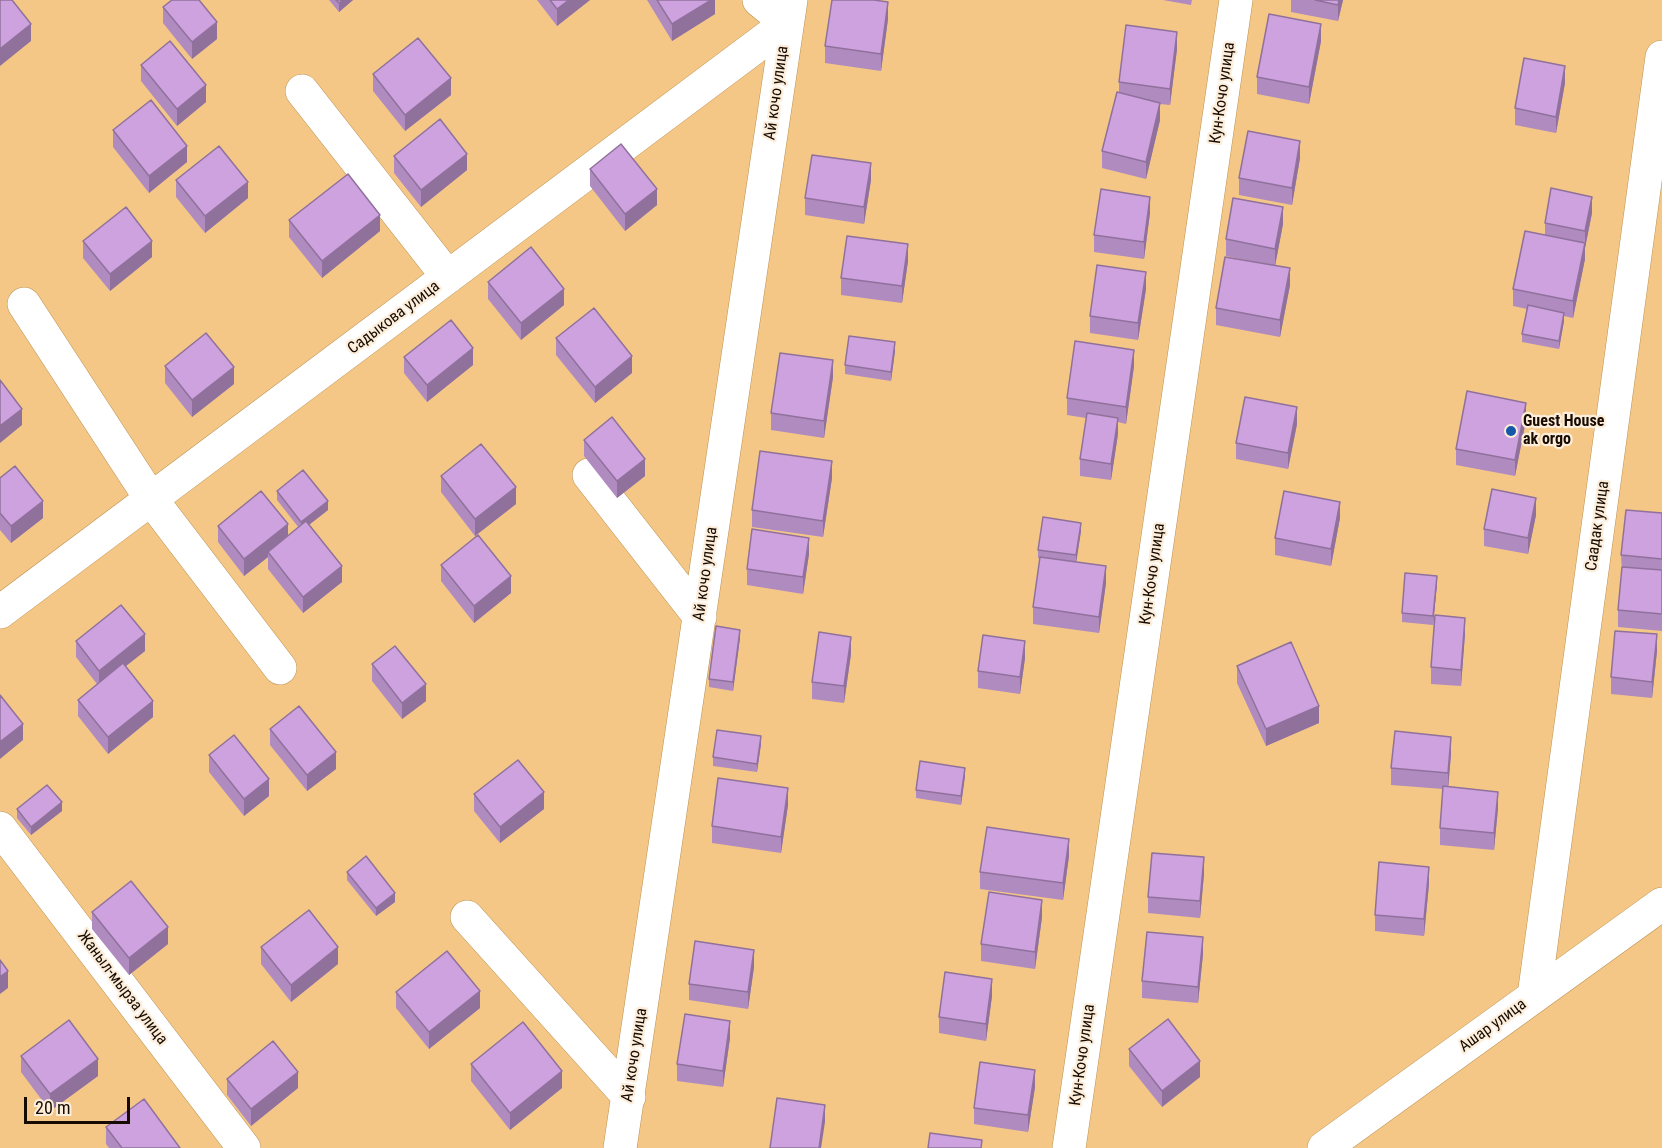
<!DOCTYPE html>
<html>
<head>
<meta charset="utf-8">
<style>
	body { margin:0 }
	#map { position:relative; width:1662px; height:1148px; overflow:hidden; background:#f4c786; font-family:"Roboto Condensed",sans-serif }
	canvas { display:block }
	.scale { position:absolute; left:24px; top:1097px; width:106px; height:27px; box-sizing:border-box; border:3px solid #170b00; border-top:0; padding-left:8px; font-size:18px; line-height:21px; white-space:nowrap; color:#170b00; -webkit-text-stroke:4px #fceedb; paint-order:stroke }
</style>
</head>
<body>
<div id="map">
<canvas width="1662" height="1148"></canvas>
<div class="scale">20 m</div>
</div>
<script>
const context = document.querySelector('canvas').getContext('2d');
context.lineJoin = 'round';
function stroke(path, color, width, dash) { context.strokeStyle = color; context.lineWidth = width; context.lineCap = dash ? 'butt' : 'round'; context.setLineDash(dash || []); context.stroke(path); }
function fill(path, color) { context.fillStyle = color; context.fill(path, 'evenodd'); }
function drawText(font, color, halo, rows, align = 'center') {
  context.font = font + ' "Roboto Condensed",sans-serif'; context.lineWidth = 4.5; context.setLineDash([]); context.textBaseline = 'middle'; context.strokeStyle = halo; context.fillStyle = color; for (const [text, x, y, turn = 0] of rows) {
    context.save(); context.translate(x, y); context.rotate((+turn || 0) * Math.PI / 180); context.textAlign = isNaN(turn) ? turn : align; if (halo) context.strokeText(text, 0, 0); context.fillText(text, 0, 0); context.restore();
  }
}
const minor = new Path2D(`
	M302,91L448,277
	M24,304L151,499L280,668
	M589,475L700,617
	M0,612L787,23L759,0
	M0,828L244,1148
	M467,917L629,1097
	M1534,996L1662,57
	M620,1148L791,0
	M1069,1148L1236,0
	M1324,1148L1662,904`);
stroke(minor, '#bb9050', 34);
stroke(minor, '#fff', 33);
fill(new Path2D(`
	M329,0H353L339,12Z
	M537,0H590L557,26Z
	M647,0H715V14L672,41Z
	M1163,0H1192L1191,5Z
	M1291,0H1343L1338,21L1291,12Z
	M163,7L217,39L192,59L163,23Z
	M888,19L881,71L825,63V46Z
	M1321,41L1309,104L1257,94V77Z
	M1177,49L1170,105L1160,104V120L1146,179L1102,168V151L1119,93V82Z
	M141,65L206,102L177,126L141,81Z
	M373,74L451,95L405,131L373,91Z
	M1565,83L1556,133L1515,125V108Z
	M113,130L187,162L149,193L113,147Z
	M394,156L467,170L421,207L394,173Z
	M1300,158L1292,205L1239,195V178Z
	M590,169L657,205L625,231L590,186Z
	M176,180L248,198L205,233L176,197Z
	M871,180L864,224L805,215V198Z
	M1150,213L1144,259L1094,252V235Z
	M1592,213L1585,248V259L1573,318L1564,316V321L1559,349L1522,342V334L1527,309L1513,306V289L1545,235V223Z
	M289,220L380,231L322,278L289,237Z
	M1283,224L1275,266L1290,285L1280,337L1216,325V308L1255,262L1226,256V239Z
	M83,241L152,257L110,291L83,258Z
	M908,261L902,303L841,295V278Z
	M488,282L564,305L521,340L488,299Z
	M1146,289L1138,340L1090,333V316Z
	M556,338L632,373L595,403L556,355Z
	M895,351L891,381L845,374V365Z
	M404,357L473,365L427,402L404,373Z
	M165,366L234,384L192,417L165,383Z
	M1134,366L1126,424L1118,422V434L1111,480L1080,476V459L1086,418L1067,415V398Z
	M833,377L824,438L771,430V413Z
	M1526,420L1515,476L1456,465V449Z
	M1297,424L1288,469L1236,459V443Z
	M584,440L645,476L617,498L584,456Z
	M441,476L516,504L475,536L441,492Z
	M0,478L43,518L11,543L0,530Z
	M832,478L823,537L752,527V510Z
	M277,491L328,510L309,525L342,582L303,613L268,569V557L244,576L218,542V526L288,536L299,528L277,500Z
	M1662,513V631L1618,627V610L1622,572L1621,555Z
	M1536,515L1528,554L1484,546V529Z
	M1340,518L1331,566L1275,555V538Z
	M1081,531L1076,562L1106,583L1099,633L1033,624V607L1040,559L1038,558V550Z
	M809,554L803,594L747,585V569Z
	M441,565L511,593L474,623L441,581Z
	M1437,584L1433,625L1402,622V613Z
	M1465,634L1461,686L1431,684V667Z
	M740,638L733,691L709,687V679Z
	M76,641L145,651L126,666L153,717L108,754L78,716V700L97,684L76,657Z
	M1657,651L1652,698L1611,694V677Z
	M851,654L844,703L812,699V682Z
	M1025,658L1020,694L978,688V671Z
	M372,664L426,701L402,719L372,681Z
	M1237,666L1319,723L1266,746L1237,683Z
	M270,729L336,769L307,791L270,745Z
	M761,744L757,772L713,766V757Z
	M1451,754L1448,787L1498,808L1494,850L1440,845V828L1443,789L1391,785V768Z
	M209,755L269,796L244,816L209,772Z
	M965,776L961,805L916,798V790Z
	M474,794L544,809L500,843L474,811Z
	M788,805L781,853L712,843V826Z
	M17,809L62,811L31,835L17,818Z
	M1069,856L1063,900L980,889V872Z
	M347,872L395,902L376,916L347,880Z
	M1204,874L1200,918L1148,913V897Z
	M1429,884L1424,936L1375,931V915Z
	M92,912L168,944L129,975L92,929Z
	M1042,917L1035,969L981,961V944Z
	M261,947L338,964L291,1002L261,964Z
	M1203,954L1198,1003L1142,998V981Z
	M754,967L748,1009L689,1000V984Z
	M396,992L480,1008L429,1049L396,1008Z
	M992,996L986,1041L939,1033V1017Z
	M730,1038L723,1087L677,1081V1064Z
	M1129,1049L1200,1077L1162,1107L1129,1066Z
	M21,1056L98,1076L50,1111L21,1072Z
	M471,1064L562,1088L510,1130L471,1081Z
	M227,1079L298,1088L251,1126L227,1095Z
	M1035,1087L1028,1132L974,1124V1108Z
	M106,1127L180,1148H109L106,1144Z`), '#b08bc0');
fill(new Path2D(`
	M343,0H353L339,12V3Z
	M569,0H590L557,26V9Z
	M711,0H715V14L672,41V24Z
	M1339,0H1343L1338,21V5Z
	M888,2V19L881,71V54Z
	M217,22V39L192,59V42Z
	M31,24V41L0,66V49Z
	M1321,24V41L1309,104V87Z
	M1177,32V49L1170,105V89Z
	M1565,66V83L1556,133V117Z
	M451,78V95L405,131V115Z
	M206,85V102L177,126V109Z
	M1160,103V120L1146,179V162Z
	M1300,141V158L1292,205V188Z
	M187,146V162L149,193V176Z
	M467,154V170L421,207V190Z
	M871,163V180L864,224V207Z
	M248,182V198L205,233V216Z
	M657,189V205L625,231V214Z
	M1150,197V213L1144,259V242Z
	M1592,197V213L1585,248V231Z
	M1283,207V224L1275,266V249Z
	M380,215V231L322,278V261Z
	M152,241V257L110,291V274Z
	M1585,243V259L1573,318V301Z
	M908,244V261L902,303V286Z
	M1290,268V285L1280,337V320Z
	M1146,272V289L1138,340V323Z
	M564,289V305L521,340V323Z
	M1564,313V321L1559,349V341Z
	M895,342V351L891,381V372Z
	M473,348V365L427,402V385Z
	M1134,350V366L1126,424V407Z
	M632,356V373L595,403V387Z
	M833,360V377L824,438V421Z
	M234,367V384L192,417V400Z
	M1526,403V420L1515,476V460Z
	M1297,407V424L1288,469V453Z
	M22,409V425L0,443V426Z
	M1118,418V434L1111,480V464Z
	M645,459V476L617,498V481Z
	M832,461V478L823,537V521Z
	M516,487V504L475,536V519Z
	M1536,498V515L1528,554V538Z
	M43,501V518L11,543V526Z
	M328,501V510L301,531V522Z
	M1340,502V518L1331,566V549Z
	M1081,523V531L1076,564V555Z
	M288,524V541L268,552V557L244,576V559Z
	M809,538V554L803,594V577Z
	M342,566V582L303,613V597Z
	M1106,566V583L1099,633V617Z
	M511,576V593L474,623V606Z
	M1437,576V584L1433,625V616Z
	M1465,618V634L1461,686V670Z
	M740,630V638L733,691V682Z
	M145,634V651L99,687V671Z
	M1657,634V651L1652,698V682Z
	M851,637V654L844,703V686Z
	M1025,641V658L1020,694V677Z
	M426,684V701L402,719V703Z
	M153,701V717L108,754V737Z
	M1319,706V723L1266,746V729Z
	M23,724V740L0,759V742Z
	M761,736V744L757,772V764Z
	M1451,737V754L1448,790V773Z
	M336,752V769L307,791V775Z
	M965,768V776L961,805V796Z
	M269,779V796L244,816V799Z
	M788,788V805L781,853V837Z
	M544,792V809L500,843V827Z
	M1498,792V808L1494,850V833Z
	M62,802V811L31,835V827Z
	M1069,839V856L1063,900V883Z
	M1204,857V874L1200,918V901Z
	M1429,867V884L1424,936V919Z
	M395,893V902L376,916V908Z
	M1042,900V917L1035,969V952Z
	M168,927V944L129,975V958Z
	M1203,937V954L1198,1003V987Z
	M338,947V964L291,1002V985Z
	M754,950V967L748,1009V992Z
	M8,971V988L0,994V977Z
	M992,979V996L986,1041V1024Z
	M480,991V1008L429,1049V1032Z
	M730,1021V1038L723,1087V1071Z
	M98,1059V1076L50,1111V1094Z
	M1200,1061V1077L1162,1107V1091Z
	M1035,1070V1087L1028,1132V1115Z
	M562,1071V1088L510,1130V1113Z
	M298,1072V1088L251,1126V1109Z
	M825,1105V1122L821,1148H819Z`), '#90719c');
const building = new Path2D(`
	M0,0H12L31,24L0,49Z
	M172,0H199L217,22L192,42L163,7Z
	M336,0H343L339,3Z
	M550,0H569L557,9Z
	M657,0H711L672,24Z
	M832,0H874L888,2L881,54L825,46Z
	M1315,0H1339L1338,5Z
	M1269,14L1321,24L1309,87L1257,77Z
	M1126,25L1177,32L1170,89L1119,82Z
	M418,38L451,78L405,115L373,74Z
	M170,41L206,85L177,109L141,65Z
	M1524,58L1565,66L1556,117L1515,108Z
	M1117,92L1160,103L1146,162L1102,151Z
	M151,100L187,146L149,176L113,130Z
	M440,119L467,154L421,190L394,156Z
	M1248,131L1300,141L1292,188L1239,178Z
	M621,144L657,189L625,214L590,169Z
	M219,146L248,182L205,216L176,180Z
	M812,155L871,163L864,207L805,198Z
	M348,174L380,215L322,261L289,220Z
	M1551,188L1592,197L1585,231L1545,223Z
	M1101,189L1150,197L1144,242L1094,235Z
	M1233,198L1283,207L1275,249L1226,239Z
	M126,207L152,241L110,274L83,241Z
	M1525,231L1585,243L1573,301L1513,289Z
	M847,236L908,244L902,286L841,278Z
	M531,247L564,289L521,323L488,282Z
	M1225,257L1290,268L1280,320L1216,308Z
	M1097,265L1146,272L1138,323L1090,316Z
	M1528,305L1564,313L1559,341L1522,334Z
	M594,308L632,356L595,387L556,338Z
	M451,320L473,348L427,385L404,357Z
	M206,333L234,367L192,400L165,366Z
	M849,336L895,342L891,372L845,365Z
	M1075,341L1134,350L1126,407L1067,398Z
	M780,353L833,360L824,421L771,413Z
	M0,380L22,409L0,426Z
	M1467,391L1526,403L1515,460L1456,449Z
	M1245,397L1297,407L1288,453L1236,443Z
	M1087,413L1118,418L1111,464L1080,459Z
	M612,417L645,459L617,481L584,440Z
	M481,444L516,487L475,519L441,476Z
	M760,451L832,461L823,521L752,510Z
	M15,466L43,501L11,526L0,513V478Z
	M303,470L328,501L301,522L277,491Z
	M1492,489L1536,498L1528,538L1484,529Z
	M261,491L288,524L244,559L218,526Z
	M1284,491L1340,502L1331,549L1275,538Z
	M1626,510L1662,513V559L1621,555Z
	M1043,517L1081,523L1076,555L1038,550Z
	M306,521L342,566L303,597L268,552Z
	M752,529L809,538L803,577L747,569Z
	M478,535L511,576L474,606L441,565Z
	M1040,557L1106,566L1099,617L1033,607Z
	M1622,567L1662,570V614L1618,610Z
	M1405,573L1437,576L1433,616L1402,613Z
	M121,605L145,634L99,671L76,641Z
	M1435,615L1465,618L1461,670L1431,667Z
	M716,626L740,630L733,682L709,679Z
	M1615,631L1657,634L1652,682L1611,677Z
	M819,632L851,637L844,686L812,682Z
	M983,635L1025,641L1020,677L978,671Z
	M1291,642L1319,706L1266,729L1237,666Z
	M395,646L426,684L402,703L372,664Z
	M123,663L153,701L108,737L78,700Z
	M0,695L23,724L0,742Z
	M299,706L336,752L307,775L270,729Z
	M717,730L761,736L757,764L713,757Z
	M1395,731L1451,737L1448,773L1391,768Z
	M234,735L269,779L244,799L209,755Z
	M518,760L544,792L500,827L474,794Z
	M920,761L965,768L961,796L916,790Z
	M718,778L788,788L781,837L712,826Z
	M47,785L62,802L31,827L17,809Z
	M1443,786L1498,792L1494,833L1440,828Z
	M987,827L1069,839L1063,883L980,872Z
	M1152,853L1204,857L1200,901L1148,897Z
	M366,856L395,893L376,908L347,872Z
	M1379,862L1429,867L1424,919L1375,915Z
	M131,881L168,927L129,958L92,912Z
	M989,892L1042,900L1035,952L981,944Z
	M309,910L338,947L291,985L261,947Z
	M1147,932L1203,937L1198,987L1142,981Z
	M695,941L754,950L748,992L689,984Z
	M447,951L480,991L429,1032L396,992Z
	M0,960L8,971L0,977Z
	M945,972L992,979L986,1024L939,1017Z
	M685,1014L730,1021L723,1071L677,1064Z
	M1168,1019L1200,1061L1162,1091L1129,1049Z
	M69,1020L98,1059L50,1094L21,1056Z
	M523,1022L562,1071L510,1113L471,1064Z
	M273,1041L298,1072L251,1109L227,1079Z
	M980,1062L1035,1070L1028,1115L974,1108Z
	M777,1098L825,1105L819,1148H770Z
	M144,1099L180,1148H122L106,1127Z
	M930,1133L982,1140L981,1148H928Z`);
fill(building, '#cda2df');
stroke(building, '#90719c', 1.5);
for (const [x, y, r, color] of [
	[1511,431,6,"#1458a8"]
]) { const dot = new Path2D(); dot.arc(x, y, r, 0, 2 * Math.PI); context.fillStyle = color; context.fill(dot); stroke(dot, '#fceedb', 2); }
drawText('16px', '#170b00', '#fceedb', [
	["Ай кочо улица",777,93,-82],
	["Кун-Кочо улица",1223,93,-82],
	["Садыкова улица",394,318,-37],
	["Саадак улица",1598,526,-82],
	["Ай кочо улица",706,574,-82],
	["Кун-Кочо улица",1153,574,-82],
	["Жаныл-мырза улица",122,988,53],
	["Ашар улица",1493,1026,-36],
	["Ай кочо улица",635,1055,-81],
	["Кун-Кочо улица",1083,1055,-82]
]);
drawText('bold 16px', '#170b00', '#fceedb', [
	["Guest House",1523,422],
	["ak orgo",1523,440]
], 'left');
</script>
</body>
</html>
